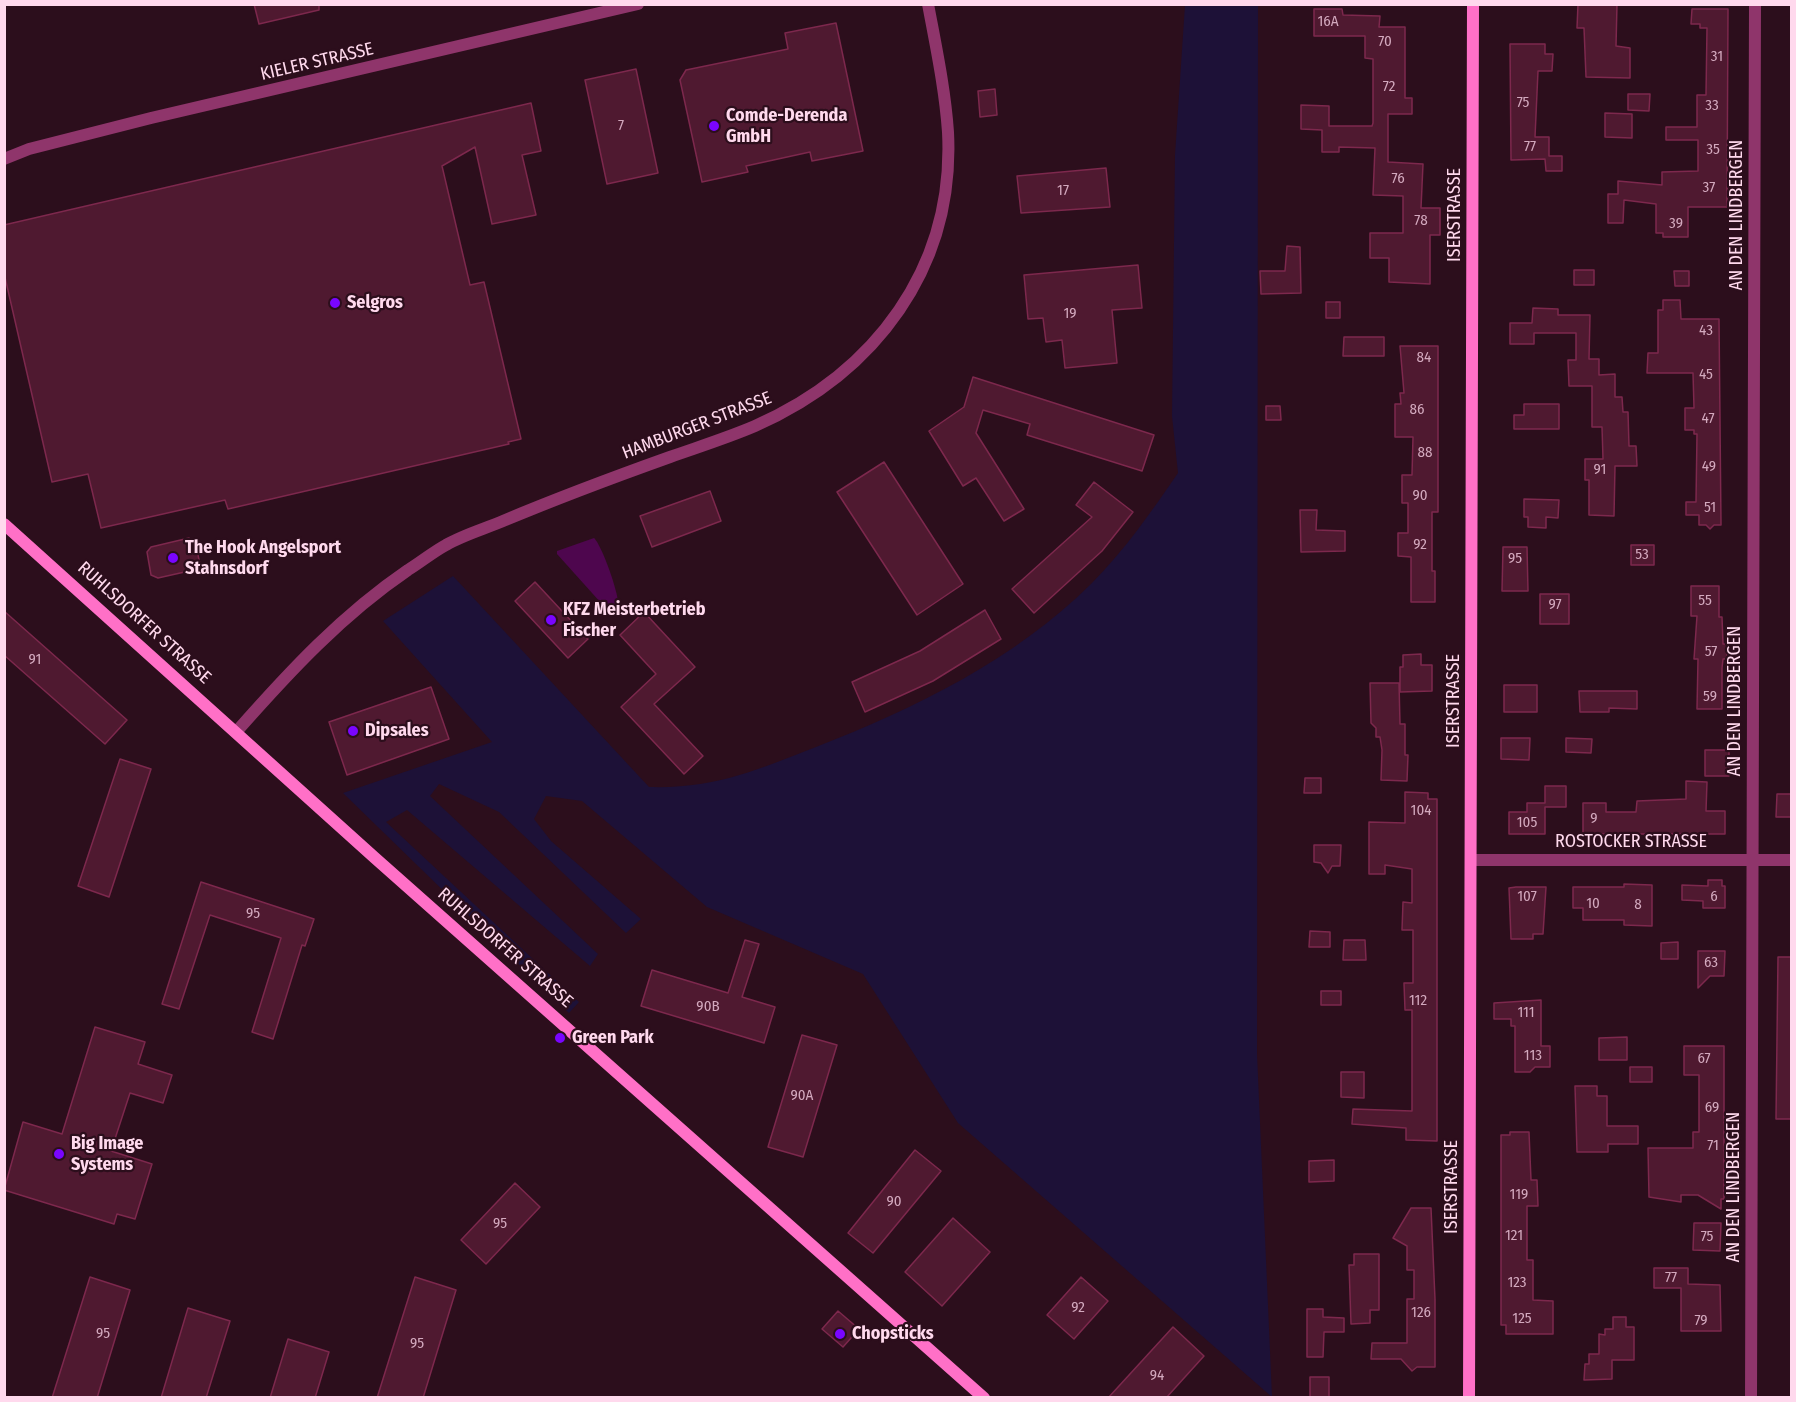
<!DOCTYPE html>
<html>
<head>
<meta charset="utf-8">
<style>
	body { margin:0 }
	#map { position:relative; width:1796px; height:1402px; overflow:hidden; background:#2c0e1c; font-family:"Fira Sans Condensed",sans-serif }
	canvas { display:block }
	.frame { position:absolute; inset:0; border:6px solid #ffd9ed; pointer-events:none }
</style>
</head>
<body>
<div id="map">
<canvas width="1796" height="1402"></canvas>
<div class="frame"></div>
</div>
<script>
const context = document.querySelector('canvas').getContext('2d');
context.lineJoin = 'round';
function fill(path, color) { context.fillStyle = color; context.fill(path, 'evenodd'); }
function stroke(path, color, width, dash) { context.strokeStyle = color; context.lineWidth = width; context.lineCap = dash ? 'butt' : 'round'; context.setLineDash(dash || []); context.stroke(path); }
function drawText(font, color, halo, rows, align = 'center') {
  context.font = font + ' "Fira Sans Condensed",sans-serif'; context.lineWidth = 4.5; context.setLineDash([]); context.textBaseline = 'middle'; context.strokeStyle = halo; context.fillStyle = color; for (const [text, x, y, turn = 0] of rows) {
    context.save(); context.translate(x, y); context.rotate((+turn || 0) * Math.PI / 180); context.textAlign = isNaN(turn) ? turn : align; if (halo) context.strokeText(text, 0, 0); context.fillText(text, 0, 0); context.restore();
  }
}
fill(new Path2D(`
	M1185,5H1258L1257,1054L1272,1397L958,1123L863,974L707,907L582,801L546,796L534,819L551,841L641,919L626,933L499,812L439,784L430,796L598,954L590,966L407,810L386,822L579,1002L569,1013L343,793L492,742L383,621L453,576L649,787C714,789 757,770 816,747C916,708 1014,660 1091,584C1124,551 1152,511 1178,473L1172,416L1175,155Z`), '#1d1137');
fill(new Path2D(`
	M594,538C602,545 623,603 618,613H610L557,554V551Z`), '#4e064e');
const building = new Path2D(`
	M254,4H319V10L259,24Z
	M1578,4H1617L1616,46L1630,48V78L1586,77L1584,28H1577Z
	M1314,9H1342L1343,15L1380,16L1379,27H1405V98H1412V114H1388V162L1423,164L1421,208H1440V235H1430V284L1389,282V258H1370V233H1403V196L1373,195L1375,148L1339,147V152H1322V130L1301,129V105L1329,106V126H1372L1373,123V59L1365,58V36H1314Z
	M1692,9H1728L1727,207H1688V237H1663V233H1656V204L1624,200L1623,223H1608V194H1618V181L1662,185V172L1698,171V140H1666V127H1697V95H1706L1707,28H1700V24H1691Z
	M836,23L863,151L812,161L810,152L746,166L748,172L702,182L680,80L686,70L788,49L785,33Z
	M1510,44H1545V54H1553L1552,71H1538L1535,137H1549V156H1562V171H1546L1545,159L1511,160Z
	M636,69L658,173L607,184L585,80Z
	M995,89L997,115L980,117L978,91Z
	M1628,94H1650L1649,111L1628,110Z
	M531,103L541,151L522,155L536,215L492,224L475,147L442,166L470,285L484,282L521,439L508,442L509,444L228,509L225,500L101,528L88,474L52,482L4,273V225Z
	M1605,113L1632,114V138L1605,137Z
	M1106,168L1110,207L1021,213L1017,176Z
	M1287,246L1300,247L1301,293L1261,294L1260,271H1285Z
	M1138,265L1142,308L1112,310L1117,363L1065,368L1062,340L1046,342L1043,318L1028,319L1024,275Z
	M1574,270H1594V285H1574Z
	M1674,271H1689V286H1675Z
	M1663,300H1680L1681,319H1719L1721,525H1714L1710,529L1706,525H1699V515H1686V502H1696L1697,434H1694V430H1685V408H1694L1693,373H1647L1648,353H1658V310H1663Z
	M1326,302H1340V318H1326Z
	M1533,308L1558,309V315H1590L1589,359H1599V375L1615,374V397H1622L1623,412H1628L1629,446H1636L1637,466H1615L1614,516L1589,515V480H1585V459H1603L1602,427H1592V386H1569L1568,360H1576V333H1534V344H1510V323H1532Z
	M1344,337H1384V356H1343Z
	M1400,346H1438V512H1432V571H1435V602H1411V557L1398,556V533H1408V503H1402V475H1412L1413,437H1395V404H1401L1400,393H1404Z
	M973,377L1154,435L1142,471L1027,435L1030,424L983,410L976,433L1024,509L1004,521L976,478L963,486L929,431L964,407Z
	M1524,404H1559V429H1514V415H1524Z
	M1266,406H1280L1281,420H1266Z
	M884,462L963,584L917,615L837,492Z
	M1094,482L1133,512L1102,551L1034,613L1012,589L1092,517L1076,505Z
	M710,491L721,521L652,547L640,516Z
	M1524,499L1559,500L1558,518L1546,517V528L1528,527V517H1524Z
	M1300,510H1317L1316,530L1345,531V551L1301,552Z
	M189,538L195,542L200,564L198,569L158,578L151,575L147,552L151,547Z
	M1631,545H1654V565H1631Z
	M1503,547H1527L1528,591H1502Z
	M535,582L588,639L568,658L515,601Z
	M1691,586H1719V617H1722L1723,644H1727V659H1723L1722,668V709H1697L1698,659H1694L1697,616H1691Z
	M1540,594H1569V624H1540Z
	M985,610L1001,639L933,681L865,712L852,682L920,651Z
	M4,611L127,720L105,744L4,655Z
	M644,612L695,667L654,704L703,756L684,774L621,707L656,674L620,635Z
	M1421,654V665H1432V691L1400,692V667H1403V655Z
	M1370,683H1399L1400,724H1405V755H1408L1407,781L1381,780L1382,750L1380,737H1376V728L1371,723Z
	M1504,685H1537V712H1504Z
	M431,687L449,739L347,775L329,722Z
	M1579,691H1637V709L1609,708V712H1580Z
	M1501,738H1530L1529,760L1501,759Z
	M1566,738L1592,739L1591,753L1566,752Z
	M1705,750H1729V776H1705Z
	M120,759L151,769L109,897L78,886Z
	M1305,778H1321V793H1304Z
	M1686,781L1707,782L1706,811H1725V834H1583V803H1606V812H1636L1637,801L1686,799Z
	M1545,786H1566V807H1545V834H1509V812H1527V803H1545Z
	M1405,792L1428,793V799H1437V1141L1406,1140V1128L1352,1124L1353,1109L1412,1111V1010H1405L1404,983H1413V930H1402L1403,902L1412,903V869L1385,865V874H1369V822L1405,823Z
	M1777,794H1791V817H1776Z
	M1314,845H1341L1340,866H1332L1328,873L1321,863L1314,862Z
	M1708,880H1722V886H1725V908H1703V901L1682,900V885L1708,886Z
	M201,882L314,919L305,946L302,945L273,1039L252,1032L281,938L210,915L179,1009L162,1004Z
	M1624,884L1652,885V926L1624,925V920H1583V908H1573V887H1624Z
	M1516,887H1546L1543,934H1533V939H1511L1509,888Z
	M1310,931L1330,932V947H1309Z
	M745,940L759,944L742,997L775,1007L764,1043L641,1006L652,970L728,993Z
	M1344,940H1365L1366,960H1343Z
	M1678,942V959H1661V943Z
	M1698,951H1725L1724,976H1710L1698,988Z
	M1778,957H1791V1119H1776Z
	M1321,991H1341V1005H1321Z
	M1541,1000V1046H1550V1067H1535L1530,1072H1515V1026H1511V1019H1494V1003Z
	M95,1027L145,1042L138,1064L172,1075L163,1103L130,1093L111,1151L152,1164L135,1219L117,1214L114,1224L4,1190L23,1122L62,1134Z
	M802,1035L837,1045L803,1157L768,1147Z
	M1627,1037V1060H1599V1038Z
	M1684,1046H1724V1199H1721V1209L1698,1195H1681V1202L1649,1197L1648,1148H1693V1132H1699V1075H1684Z
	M1630,1067H1652V1082H1630Z
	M1341,1072H1364V1098L1341,1097Z
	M1575,1086H1597V1096H1607V1126H1638V1144H1608V1152H1577Z
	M1510,1132H1529L1531,1180H1537L1538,1206H1527V1260H1533V1300L1553,1301V1334H1506V1325H1501V1135H1510Z
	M915,1150L941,1171L873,1253L848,1233Z
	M1334,1160V1181L1309,1182V1161Z
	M515,1183L540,1207L486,1264L461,1240Z
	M1411,1208H1431L1435,1299V1367H1417L1412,1371L1401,1359H1371L1372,1343H1407V1299H1414V1270H1407V1246L1393,1238Z
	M953,1218L990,1252L942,1306L905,1272Z
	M1694,1223H1721L1720,1251L1693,1250Z
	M1354,1254H1379V1310H1370V1323L1351,1324L1349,1265H1354Z
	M1654,1268H1688V1284L1720,1285L1721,1331H1681V1288H1654Z
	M90,1277L130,1290L97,1398H52Z
	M415,1277L456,1290L423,1398H377Z
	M1081,1277L1108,1301L1074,1339L1047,1315Z
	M188,1308L230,1321L206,1398H161Z
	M1307,1309H1323V1317L1344,1318V1332H1324L1323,1357H1307Z
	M838,1311L859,1329L843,1347L822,1329Z
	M1613,1317H1626V1327H1634V1360H1612V1379L1584,1380L1585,1364H1589V1354H1599V1334L1605,1335V1329H1613Z
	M1173,1327L1204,1356L1166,1398H1108Z
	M288,1339L329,1352L315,1398H270Z
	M1310,1377H1329V1398H1310Z`);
fill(building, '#4f1930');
stroke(building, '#7d284d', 1.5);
stroke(new Path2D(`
	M4,159L29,149L151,118L638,4
	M237,731C290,671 342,615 408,570C421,562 433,552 446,545C463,535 484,529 503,521C558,498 614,477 670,457C698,447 727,438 755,426C875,373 955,268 948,132C945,89 936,47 928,4
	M1471,860H1792
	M1751,1398L1755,4`), '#8f356b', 12);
stroke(new Path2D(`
	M4,524L375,858L984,1398
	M1469,1398L1473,4`), '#ff70c7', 12);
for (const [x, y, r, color] of [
	[714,126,6,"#7a05ff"],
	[335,303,6,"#7a05ff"],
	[173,558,6,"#7a05ff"],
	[551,620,6,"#7a05ff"],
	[353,731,6,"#7a05ff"],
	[560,1038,6,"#7a05ff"],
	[59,1154,6,"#7a05ff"],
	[840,1334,6,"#7a05ff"]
]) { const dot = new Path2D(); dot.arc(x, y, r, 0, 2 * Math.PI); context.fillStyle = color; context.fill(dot); stroke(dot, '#2c0e1c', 2); }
drawText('15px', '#d3a9be', null, [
	["16A",1328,22],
	["70",1385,42],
	["31",1717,57],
	["72",1389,87],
	["75",1523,103],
	["33",1712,106],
	["7",621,126],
	["77",1530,147],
	["35",1713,150],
	["76",1398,179],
	["37",1709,188],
	["17",1063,191],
	["78",1421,221],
	["39",1676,224],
	["19",1070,314],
	["43",1706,331],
	["84",1424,358],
	["45",1706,375],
	["86",1417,410],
	["47",1708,419],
	["88",1425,453],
	["49",1709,467],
	["91",1600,470],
	["90",1420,496],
	["51",1710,508],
	["92",1420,545],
	["53",1642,555],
	["95",1515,559],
	["55",1705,601],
	["97",1555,605],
	["57",1711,652],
	["91",35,660],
	["59",1710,697],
	["104",1421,811],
	["9",1594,819],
	["105",1527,823],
	["107",1527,897],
	["6",1714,897],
	["10",1593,904],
	["8",1638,905],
	["95",253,914],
	["63",1711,963],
	["112",1418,1001],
	["90B",708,1007],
	["111",1526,1013],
	["113",1533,1056],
	["67",1704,1059],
	["90A",802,1096],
	["69",1712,1108],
	["71",1713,1146],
	["119",1519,1195],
	["90",894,1202],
	["95",500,1224],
	["121",1514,1236],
	["75",1707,1237],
	["77",1671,1278],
	["123",1517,1283],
	["92",1078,1308],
	["126",1421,1313],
	["125",1522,1319],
	["79",1701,1321],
	["95",103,1334],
	["95",417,1344],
	["94",1157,1376]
]);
drawText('18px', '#ffd9ed', '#2c0e1c', [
	["KIELER STRASSE",317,62,-13],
	["ISERSTRASSE",1455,215,-90],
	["AN DEN LINDBERGEN",1737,215,-90],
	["HAMBURGER STRASSE",697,426,-21],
	["RUHLSDORFER STRASSE",144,623,42],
	["ISERSTRASSE",1454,701,-90],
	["AN DEN LINDBERGEN",1735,701,-90],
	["ROSTOCKER STRASSE",1631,842],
	["RUHLSDORFER STRASSE",505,948,41],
	["ISERSTRASSE",1452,1187,-90],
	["AN DEN LINDBERGEN",1734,1187,-90]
]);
drawText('bold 18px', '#ffd9ed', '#2c0e1c', [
	["Comde-Derenda",726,116],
	["GmbH",726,137],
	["Selgros",347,303],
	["The Hook Angelsport",185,548],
	["Stahnsdorf",185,569],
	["KFZ Meisterbetrieb",563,610],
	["Fischer",563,631],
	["Dipsales",365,731],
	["Green Park",572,1038],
	["Big Image",71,1144],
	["Systems",71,1165],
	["Chopsticks",852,1334]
], 'left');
</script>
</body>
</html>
